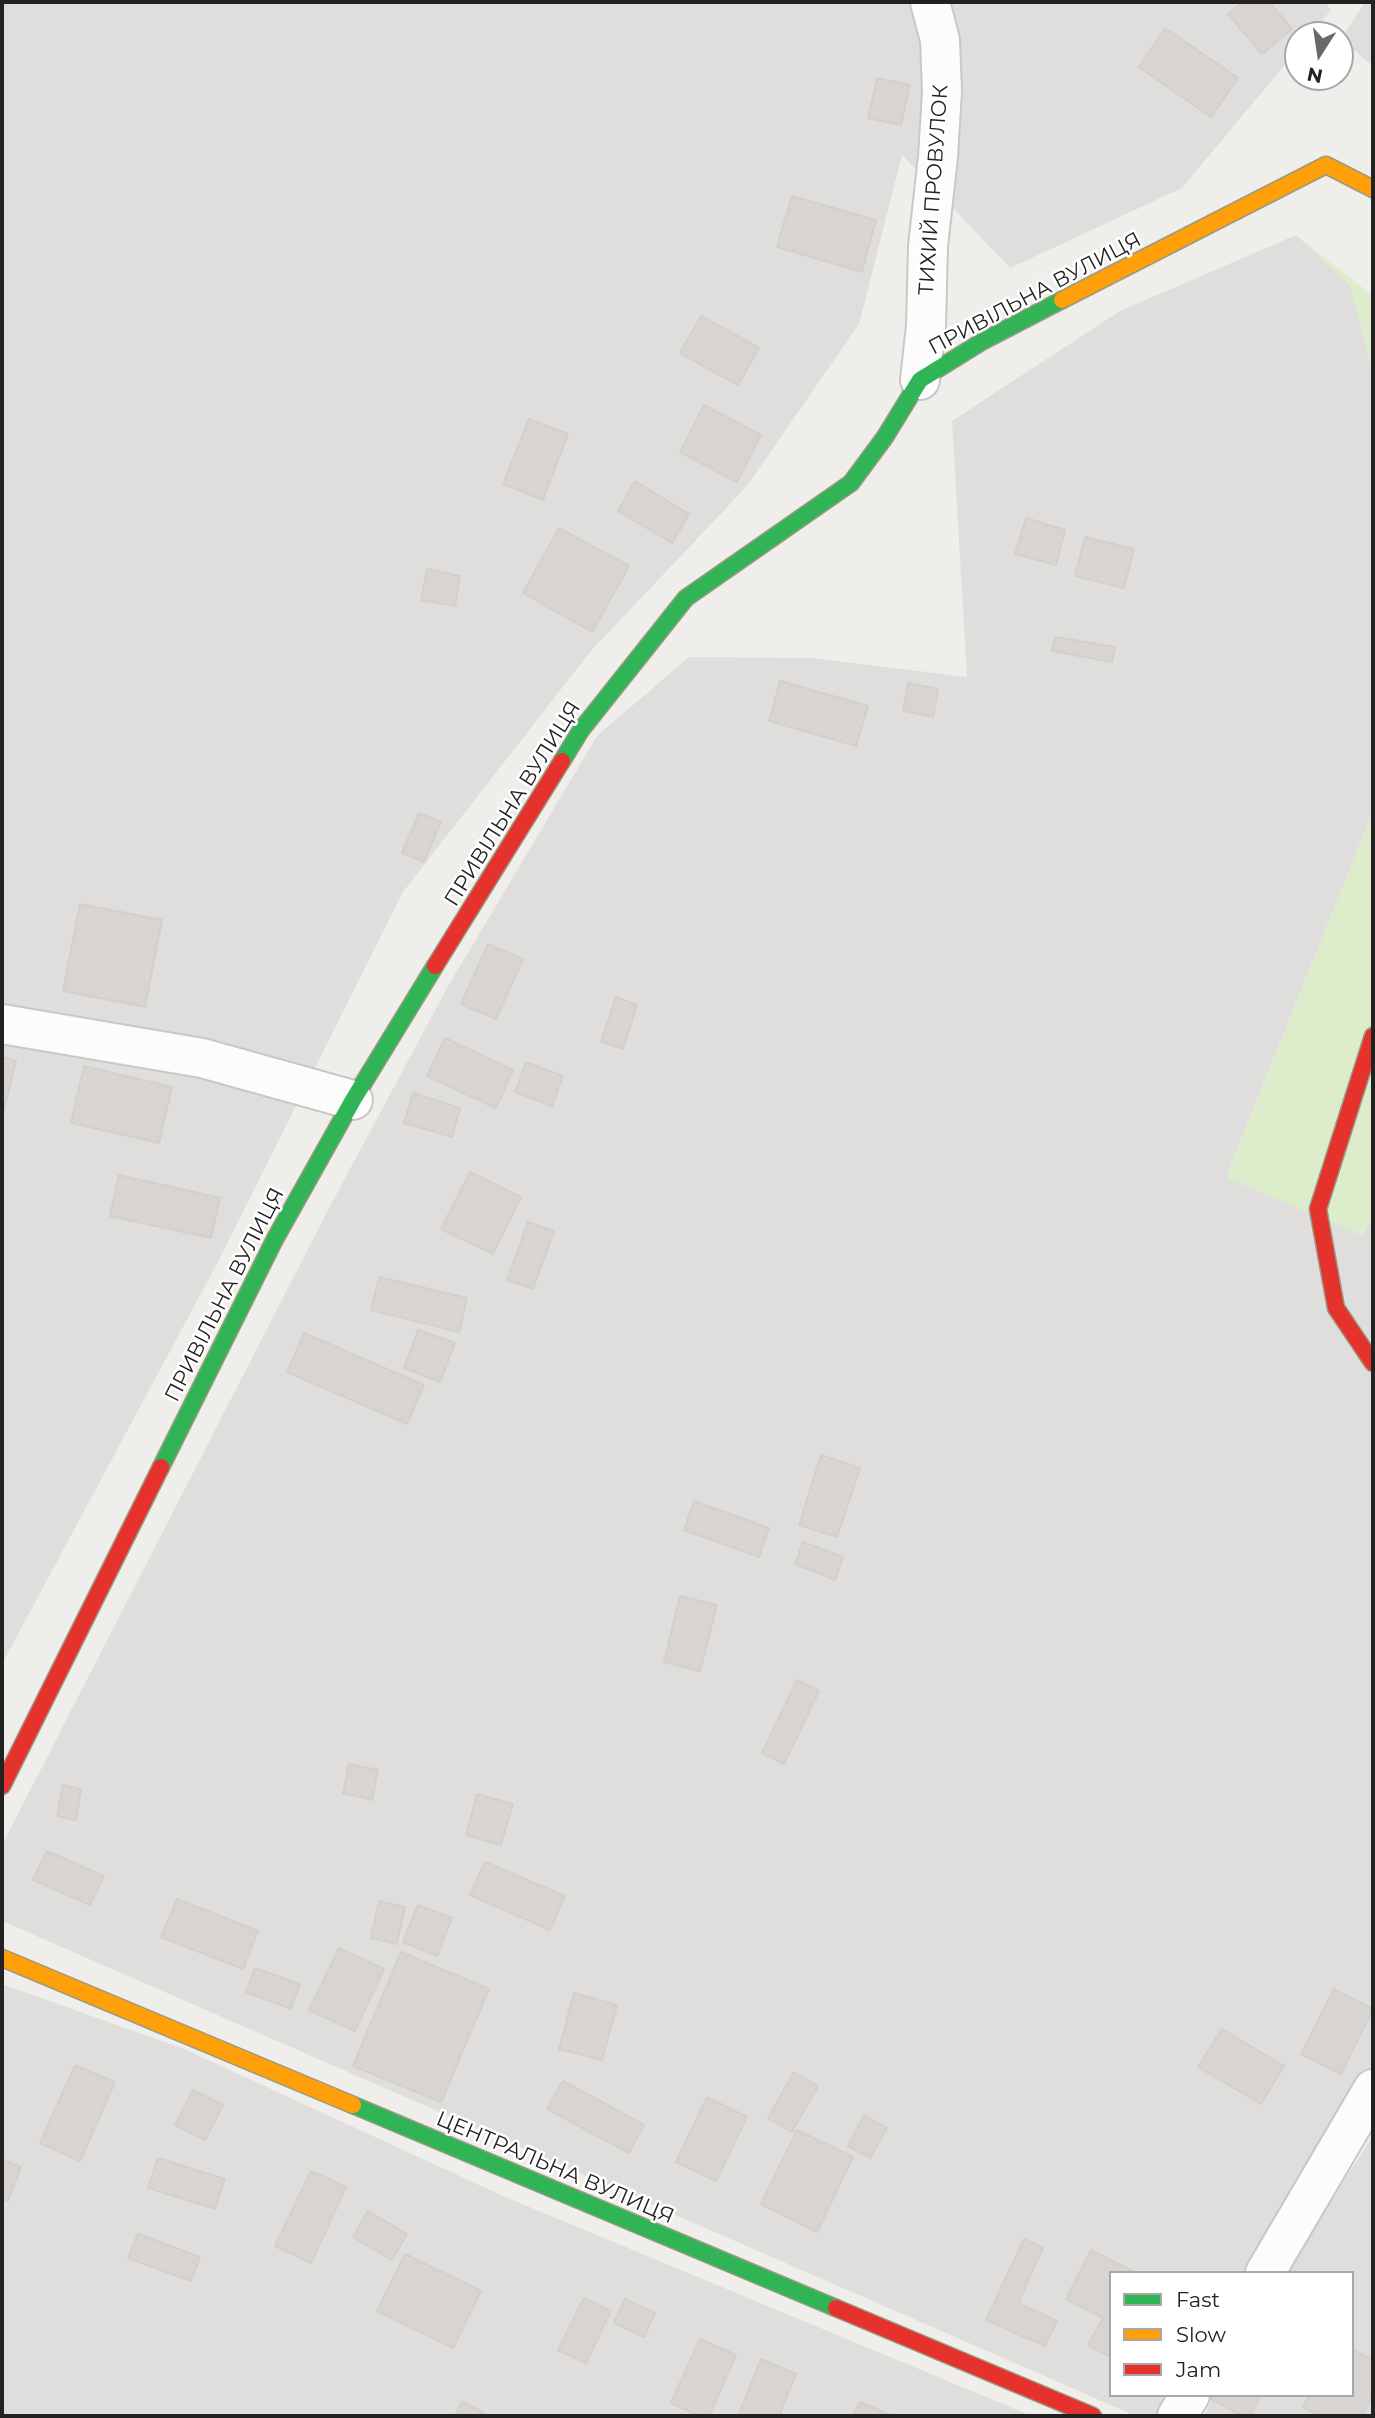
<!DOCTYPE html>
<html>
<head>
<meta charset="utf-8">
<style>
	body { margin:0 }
	#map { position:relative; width:1375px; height:2418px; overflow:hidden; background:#f0eeeb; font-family:Montserrat,sans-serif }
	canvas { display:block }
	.frame { position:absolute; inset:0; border:4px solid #222; pointer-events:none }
	.legend { position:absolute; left:1109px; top:2271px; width:245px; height:126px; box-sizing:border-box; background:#fff; border:2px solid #a7a7a7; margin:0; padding:9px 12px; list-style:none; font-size:21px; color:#222 }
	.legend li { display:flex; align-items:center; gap:14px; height:35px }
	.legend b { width:35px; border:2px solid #a7a7a7 }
	.north { position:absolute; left:1284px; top:21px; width:70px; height:70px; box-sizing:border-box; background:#fff; border:2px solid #a7a7a7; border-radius:50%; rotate:192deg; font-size:19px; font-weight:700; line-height:28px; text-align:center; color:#222 }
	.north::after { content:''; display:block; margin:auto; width:24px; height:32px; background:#6a6968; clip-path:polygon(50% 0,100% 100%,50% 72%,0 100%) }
</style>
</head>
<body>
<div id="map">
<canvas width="1375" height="2418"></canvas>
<div class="frame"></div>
<ul class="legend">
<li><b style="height:9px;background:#30b455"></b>Fast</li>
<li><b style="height:9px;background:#ff9f0a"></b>Slow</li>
<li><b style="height:9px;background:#e5322d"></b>Jam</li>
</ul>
<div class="north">N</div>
</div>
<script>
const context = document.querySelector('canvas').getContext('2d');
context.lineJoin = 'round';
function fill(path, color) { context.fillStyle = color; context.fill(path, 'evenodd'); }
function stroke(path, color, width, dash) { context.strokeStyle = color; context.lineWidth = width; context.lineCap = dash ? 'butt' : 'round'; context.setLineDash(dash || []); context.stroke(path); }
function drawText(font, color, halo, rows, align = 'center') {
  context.font = font + ' Montserrat,sans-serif'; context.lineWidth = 5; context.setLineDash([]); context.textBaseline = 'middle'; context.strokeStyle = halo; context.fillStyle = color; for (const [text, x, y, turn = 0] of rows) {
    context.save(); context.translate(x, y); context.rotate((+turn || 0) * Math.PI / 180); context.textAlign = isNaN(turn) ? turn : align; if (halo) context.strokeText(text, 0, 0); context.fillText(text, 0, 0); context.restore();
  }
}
fill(new Path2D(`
	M2,2H1325L1331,10L1310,35H1298V49L1182,188L1010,268L902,155L859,324L747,486L590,652L403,892L220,1258L2,1664Z
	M1365,2H1373V66L1341,39Z
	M1296,235L1350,285L1373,371V811L1226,1177L1363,1235L1373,1214V2069L1336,2137L1252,2273H1111V2395H1176L1164,2416H1136L2,1921V1845L328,1210L447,988L597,736L689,657L813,658L967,677L952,421L1120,311Z
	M2,1984L184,2049L503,2196L1032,2416H2Z
	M1373,2136V2416H1205L1213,2395H1352V2273H1283Z`), '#dfdedc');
fill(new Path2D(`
	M1296,235L1373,296V371L1350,285Z
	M1373,811V1214L1363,1236L1226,1177Z`), '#ddeccb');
const building = new Path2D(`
	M1242,2H1269L1292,29L1262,54L1228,14Z
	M1165,28L1238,78L1211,117L1139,67Z
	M877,78L910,85L901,125L868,118Z
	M792,196L876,220L862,272L777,247Z
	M701,316L759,348L738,385L680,353Z
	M704,405L761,435L737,482L680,452Z
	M529,419L568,434L543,500L503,484Z
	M635,481L689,514L672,543L618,511Z
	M1026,518L1065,530L1056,565L1015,554Z
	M559,528L629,566L592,632L523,593Z
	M1085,537L1134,549L1124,588L1075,576Z
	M427,569L460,576L455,606L421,600Z
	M1055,637L1115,647L1112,662L1052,651Z
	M780,681L868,706L856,746L769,721Z
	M908,683L938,689L933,717L903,711Z
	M419,813L441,822L424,862L402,853Z
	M80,904L162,920L145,1007L63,991Z
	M488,944L523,959L496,1019L461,1004Z
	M616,997L637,1005L623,1049L601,1042Z
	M445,1038L513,1070L496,1108L427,1076Z
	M2,1057L16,1061L2,1117Z
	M526,1062L563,1076L552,1106L515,1092Z
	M84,1066L172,1087L159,1143L71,1123Z
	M413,1093L460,1108L452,1137L404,1123Z
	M470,1172L521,1197L493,1254L441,1229Z
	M119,1175L220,1198L211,1238L110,1216Z
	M528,1222L554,1231L533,1289L507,1280Z
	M379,1277L467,1298L459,1332L371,1310Z
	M418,1330L455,1343L440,1382L404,1368Z
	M304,1333L424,1385L407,1424L287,1372Z
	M821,1455L860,1468L837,1537L799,1525Z
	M694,1501L769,1528L759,1557L684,1530Z
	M803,1542L843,1557L835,1580L795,1564Z
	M680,1596L717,1605L700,1671L664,1662Z
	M797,1680L819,1691L784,1764L762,1753Z
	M349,1764L378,1770L372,1800L343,1793Z
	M63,1785L81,1789L76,1820L57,1816Z
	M477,1794L513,1804L501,1845L466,1835Z
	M47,1851L104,1876L90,1905L33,1880Z
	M485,1862L565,1896L550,1930L470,1895Z
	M177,1899L258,1931L243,1969L161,1937Z
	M379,1901L405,1907L397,1944L371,1938Z
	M418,1905L452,1918L437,1956L403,1942Z
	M339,1948L384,1969L355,2031L309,2010Z
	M401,1952L489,1989L441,2102L353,2066Z
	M255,1968L300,1984L291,2009L246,1992Z
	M1334,1989L1373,2009L1341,2074L1301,2054Z
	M574,1993L617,2005L602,2060L559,2049Z
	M1222,2029L1284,2066L1261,2104L1198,2067Z
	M75,2065L115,2082L80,2161L40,2143Z
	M794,2072L818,2086L792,2132L768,2118Z
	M563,2081L644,2125L629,2153L547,2109Z
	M193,2090L223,2105L205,2140L175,2125Z
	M707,2097L747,2117L716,2181L676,2162Z
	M864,2115L887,2128L870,2158L848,2146Z
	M797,2130L853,2157L817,2232L761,2204Z
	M158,2158L225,2179L215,2209L148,2188Z
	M2,2159L21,2167L8,2201L2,2198Z
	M311,2171L346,2187L311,2263L275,2246Z
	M368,2211L407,2234L392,2260L353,2237Z
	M138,2234L200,2257L191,2281L128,2258Z
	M1024,2239L1043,2248L1018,2303L1057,2321L1045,2346L986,2320Z
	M1091,2250L1136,2273H1111V2357L1088,2345L1103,2318L1066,2299Z
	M405,2254L481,2291L453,2348L377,2311Z
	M584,2298L611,2311L586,2363L558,2350Z
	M625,2299L655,2313L644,2337L614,2323Z
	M700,2339L736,2355L709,2416H699L671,2403Z
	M1352,2349L1373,2360V2395L1362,2416H1320L1303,2407L1309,2395H1352Z
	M761,2359L796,2374L779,2416H738Z
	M1213,2395H1261L1250,2416H1243L1211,2399Z
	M462,2402L484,2413L482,2416H455Z
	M860,2402L892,2416H853Z`);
fill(building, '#d7d4d2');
stroke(building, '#d3d0cc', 2);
const street = new Path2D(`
	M920,380L926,326L928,246L938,157L942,91L940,40L930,2
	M2,1024L202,1058L353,1100
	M1265,2273L1373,2089
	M1177,2416L1190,2395`);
const fast = new Path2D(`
	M562,761L581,730L686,598L851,483L885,437L920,380L983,341L1062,300
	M161,1467L275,1239L353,1100L435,966
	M353,2105L836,2308`);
const slow = new Path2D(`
	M1062,300L1326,165L1373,189
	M2,1958L353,2105`);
const jam = new Path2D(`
	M435,966L562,761
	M1373,1036L1318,1209L1336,1308L1373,1363
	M2,1786L161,1467
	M836,2308L1093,2416`);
stroke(street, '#c9c8c7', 42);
stroke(fast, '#999a82', 19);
stroke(slow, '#999a82', 19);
stroke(jam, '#999a82', 19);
stroke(street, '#fdfcfc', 38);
stroke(fast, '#30b455', 16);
stroke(slow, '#ff9f0a', 16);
stroke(jam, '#e5322d', 16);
drawText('21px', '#222', '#fff', [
	["ТИХИЙ ПРОВУЛОК",934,190,-86],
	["ПРИВІЛЬНА ВУЛИЦЯ",1035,294,-28],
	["ПРИВІЛЬНА ВУЛИЦЯ",513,804,-58],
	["ПРИВІЛЬНА ВУЛИЦЯ",225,1295,-63],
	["ЦЕНТРАЛЬНА ВУЛИЦЯ",555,2168,23]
]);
</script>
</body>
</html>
